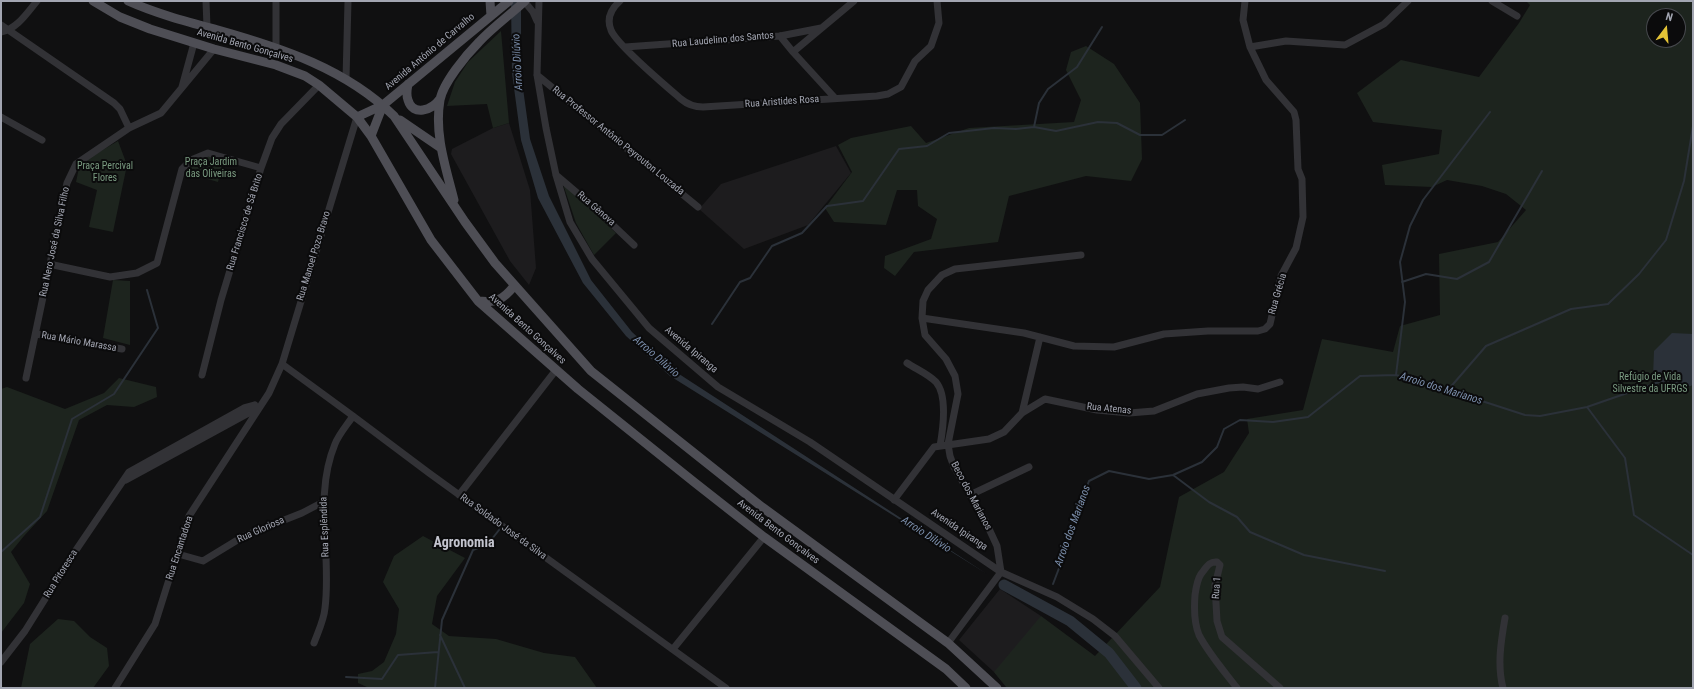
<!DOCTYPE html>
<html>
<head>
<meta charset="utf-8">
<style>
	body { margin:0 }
	#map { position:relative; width:1694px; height:689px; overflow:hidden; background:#101011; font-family:"Roboto Condensed",sans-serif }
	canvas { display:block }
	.frame { position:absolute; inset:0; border:2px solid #a2a5b1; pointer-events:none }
	.north { position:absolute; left:1646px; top:8px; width:40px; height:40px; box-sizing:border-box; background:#0b0b0c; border:1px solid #47494e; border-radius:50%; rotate:16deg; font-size:11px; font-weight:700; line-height:16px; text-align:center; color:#a2a5b1 }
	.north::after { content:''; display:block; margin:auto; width:14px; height:18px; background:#e3c236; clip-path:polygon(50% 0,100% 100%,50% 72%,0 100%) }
</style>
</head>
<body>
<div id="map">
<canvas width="1694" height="689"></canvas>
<div class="frame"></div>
<div class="north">N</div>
</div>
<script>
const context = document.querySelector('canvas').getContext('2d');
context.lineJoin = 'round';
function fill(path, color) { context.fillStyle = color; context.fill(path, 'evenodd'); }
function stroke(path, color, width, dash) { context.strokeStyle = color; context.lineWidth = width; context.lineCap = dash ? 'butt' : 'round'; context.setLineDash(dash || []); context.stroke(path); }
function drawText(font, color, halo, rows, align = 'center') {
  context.font = font + ' "Roboto Condensed",sans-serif'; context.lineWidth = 4; context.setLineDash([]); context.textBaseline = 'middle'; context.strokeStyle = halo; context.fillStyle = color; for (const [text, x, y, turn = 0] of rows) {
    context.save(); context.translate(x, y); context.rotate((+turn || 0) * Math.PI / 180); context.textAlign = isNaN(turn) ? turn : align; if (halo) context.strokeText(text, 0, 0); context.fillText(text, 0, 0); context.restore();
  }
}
fill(new Path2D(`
	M509,123L530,190L536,268L529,285L510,261L451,154L452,149L493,128Z
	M836,146L851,173L808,225L744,249L699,209L721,184Z
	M1000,589L1041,616L1007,688L994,672L959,640Z`), '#1d1c1e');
fill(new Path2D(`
	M1526,1H1693V688H1007L994,672L1041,616L1095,656L1160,587L1179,497L1224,472L1249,433L1247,419L1303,410L1322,339L1393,352L1400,326L1440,315L1439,254L1498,242L1526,210L1506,194L1482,186L1447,180L1432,187L1385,185L1382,165L1439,154L1442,130L1373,122L1357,93L1401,60L1479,77L1519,23L1530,5ZM1654,16H1678V40H1654Z
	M501,31L509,123L493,128L487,104L447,106L455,82L468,62Z
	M1086,46L1114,64L1140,103L1142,159L1131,181L1086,176L1009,196L998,242L914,252L895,276L884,268L885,256L931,239L937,219L918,206L917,190H897L886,225L834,222L825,208L852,172L838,145L851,138L911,126L926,143L969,128L1074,122L1081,100L1066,70L1071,52Z
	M118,141L127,165L113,232L89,227L97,190L76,182L80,163Z
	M211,155L224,159L218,182L187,173L188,166Z
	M563,184L616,233L594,255L576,223Z
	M113,280L130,281V345L103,338Z
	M119,378L156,387L157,397L134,407L107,405L79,420L47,511L24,536L11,552L30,584L24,603L1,633V389L7,387L65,409L104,393Z
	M423,536L465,558L437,596L432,624L449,636L496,639L544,653L575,657L597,688H369L358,683V674L372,671L384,662L396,634L399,609L383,582L394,556Z
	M58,619L74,621L90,637L107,648L109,666L93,688H21L30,644Z`), '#1d241e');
fill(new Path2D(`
	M511,1H521V74L530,139L549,196L591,280L632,332L676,372L987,574L670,376L626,336L583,283L538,198L521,140L512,73Z
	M1672,333L1693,334V384L1691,386L1666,389L1653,377L1654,351Z`), '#2b3139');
stroke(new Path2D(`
	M1034,127L1039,103L1048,89L1077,67L1102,27
	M1402,282L1426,274L1457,279L1489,262L1542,171
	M712,324L740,282L750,278L772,246L802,233L827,206L863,201L899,149L927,146L949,133L994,128L1016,129L1034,127L1056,131L1098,122L1117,123L1140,135H1162L1185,120
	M1396,375L1405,302L1400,262L1410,226L1423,200L1490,112
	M1448,390L1486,346L1571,309L1608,304L1639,274L1666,240L1684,181L1693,126
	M1587,407L1625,458L1634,515L1693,555
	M1173,475L1209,502L1237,517L1250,532L1304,555L1385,571
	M1,552L40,517L72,419L114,394L158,328L147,290
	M1053,584L1061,563L1068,534L1089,481L1109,471L1149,479L1173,475L1202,462L1217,447L1224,429L1240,420L1273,422L1308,417L1360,376L1396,375L1448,390L1525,415L1540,416L1587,407L1659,382
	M440,635L465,688
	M346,677L382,679L398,655L438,652
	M435,688L442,620L473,550L488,544L499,530`), '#2b3139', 2);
stroke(new Path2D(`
	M1004,585L1070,621L1109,653L1136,688`), '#2b3139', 11);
stroke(new Path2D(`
	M206,1L207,27
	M524,1L533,12L537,21
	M539,1L537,75L546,128L556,175L570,222L592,259L649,328L718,387L810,442L1001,572L1057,597L1093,619L1115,636L1159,688
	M620,1C611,9 606,18 611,30C616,44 667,87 681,99C688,105 694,107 703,107L877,96L888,94L901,87L915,61L931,46L939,23L937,1
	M1492,1L1517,16
	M1,25L114,103L120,109L129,128
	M1,32C17,29 27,13 37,1
	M780,36L793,52L835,98
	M625,47L780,36L821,28
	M1250,47L1286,41L1345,45L1384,24L1408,1
	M276,48V1
	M793,52L854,1
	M537,75L698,207
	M346,79L348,1
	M182,87L194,43
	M1,117L42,140
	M556,175L596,209L634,245
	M49,264L110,277L137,273L157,263L182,169L191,160L208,153L261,168
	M922,318L1024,333L1074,346L1114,347L1164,334L1208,331H1258L1265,329L1270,324L1281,276L1296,248L1303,217L1302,179L1298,169L1296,120L1294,112L1266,80L1250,47L1243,20L1245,1
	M36,334L122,349
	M907,363C916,369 928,374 936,382C948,396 943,429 940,446
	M282,364L353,416L429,473L726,688
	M202,375L221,300L261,168L272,138L281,124L319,85
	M26,378L67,183L76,164L129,128L161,113L214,49
	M1022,413L1040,337
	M126,480L247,414L255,405
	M459,495L556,370
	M970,495L1029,467
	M894,500L934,447L989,439L1004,432L1022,413L1045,399L1097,410L1129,413L1154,411L1197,394L1229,388L1243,387L1258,389L1280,382
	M178,554L203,561L244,536L302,513L323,502
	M314,643C318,632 324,620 325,608C332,553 313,497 335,444C339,434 347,425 353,416
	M948,643L1001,572L997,546L984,518L954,467L950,456L948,444L958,394L955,376L946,359L925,335L922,318L923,301L928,290L942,275L955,269L1081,255
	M673,649L764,537
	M1,662L25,631L72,556L129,472L244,408L255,405
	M115,688L155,624L189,516L269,393L282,364L357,117
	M1237,688C1224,671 1209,654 1199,635C1194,623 1194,608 1195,595C1196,588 1197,580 1201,574C1206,568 1209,561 1217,562L1220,565L1215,585L1217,621L1222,637L1280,688
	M1503,688C1497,665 1501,641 1505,618`), '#323236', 7);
stroke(new Path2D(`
	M93,1L120,17L150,29L214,49L276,65L305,76L319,85L357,117L371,136L431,240L478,301L578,389L694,482L764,537L946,669L966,688
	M128,1C157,14 188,22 218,30C282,48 346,69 394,116L465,222L495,263L591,371L762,507L948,643L997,688
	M490,1L491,16
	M408,84C407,89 406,95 408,100C413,117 432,110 440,99
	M357,117L383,105L509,1
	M400,120L441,148
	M371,136L383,105
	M454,200C446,168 434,134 440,100C443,83 466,55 479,42C493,27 510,15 525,1
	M478,301C496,303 503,300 514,286`), '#4e4e55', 9);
drawText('10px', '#a2a5b1', '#0b0b0c', [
	["Rua Laudelino dos Santos",723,40,-5],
	["Avenida Bento Gonçalves",245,46,16],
	["Avenida Antônio de Carvalho",430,52,-40],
	["Rua Aristides Rosa",782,102,-4],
	["Rua Professor Antônio Peyrouton Louzada",618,141,39],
	["Rua Gênova",596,209,41],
	["Rua Francisco de Sá Brito",245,222,-73],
	["Rua Nero José da Silva Filho",55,242,-78],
	["Rua Manoel Pozo Bravo",314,256,-73],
	["Rua Grécia",1278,294,-74],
	["Avenida Bento Gonçalves",527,329,42],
	["Rua Mário Marassa",79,342,10],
	["Avenida Ipiranga",691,350,40],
	["Rua Atenas",1109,409,6],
	["Beco dos Marianos",971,496,62],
	["Rua Esplêndida",325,527,-92],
	["Rua Soldado José da Silva",503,527,36],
	["Rua Gloriosa",261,530,-24],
	["Avenida Ipiranga",959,530,34],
	["Avenida Bento Gonçalves",778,532,37],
	["Rua Encantadora",180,548,-72],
	["Rua Pitoresca",61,574,-58],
	["Rua 1",1217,588,-86]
]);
drawText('10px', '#7a9b81', '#0b0b0c', [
	["Praça Jardim",211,162],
	["das Oliveiras",211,174],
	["Praça Percival",105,166],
	["Flores",105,178],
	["Refúgio de Vida",1650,377],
	["Silvestre da UFRGS",1650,389]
]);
drawText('italic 11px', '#7b8eab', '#0b0b0c', [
	["Arroio Dilúvio",518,62,-93],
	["Arroio Dilúvio",656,357,41],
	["Arroio dos Marianos",1441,389,17],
	["Arroio dos Marianos",1073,526,-70],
	["Arroio Dilúvio",926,535,33]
]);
drawText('bold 14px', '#c3c4ce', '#0b0b0c', [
	["Agronomia",464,543]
]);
</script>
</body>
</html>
